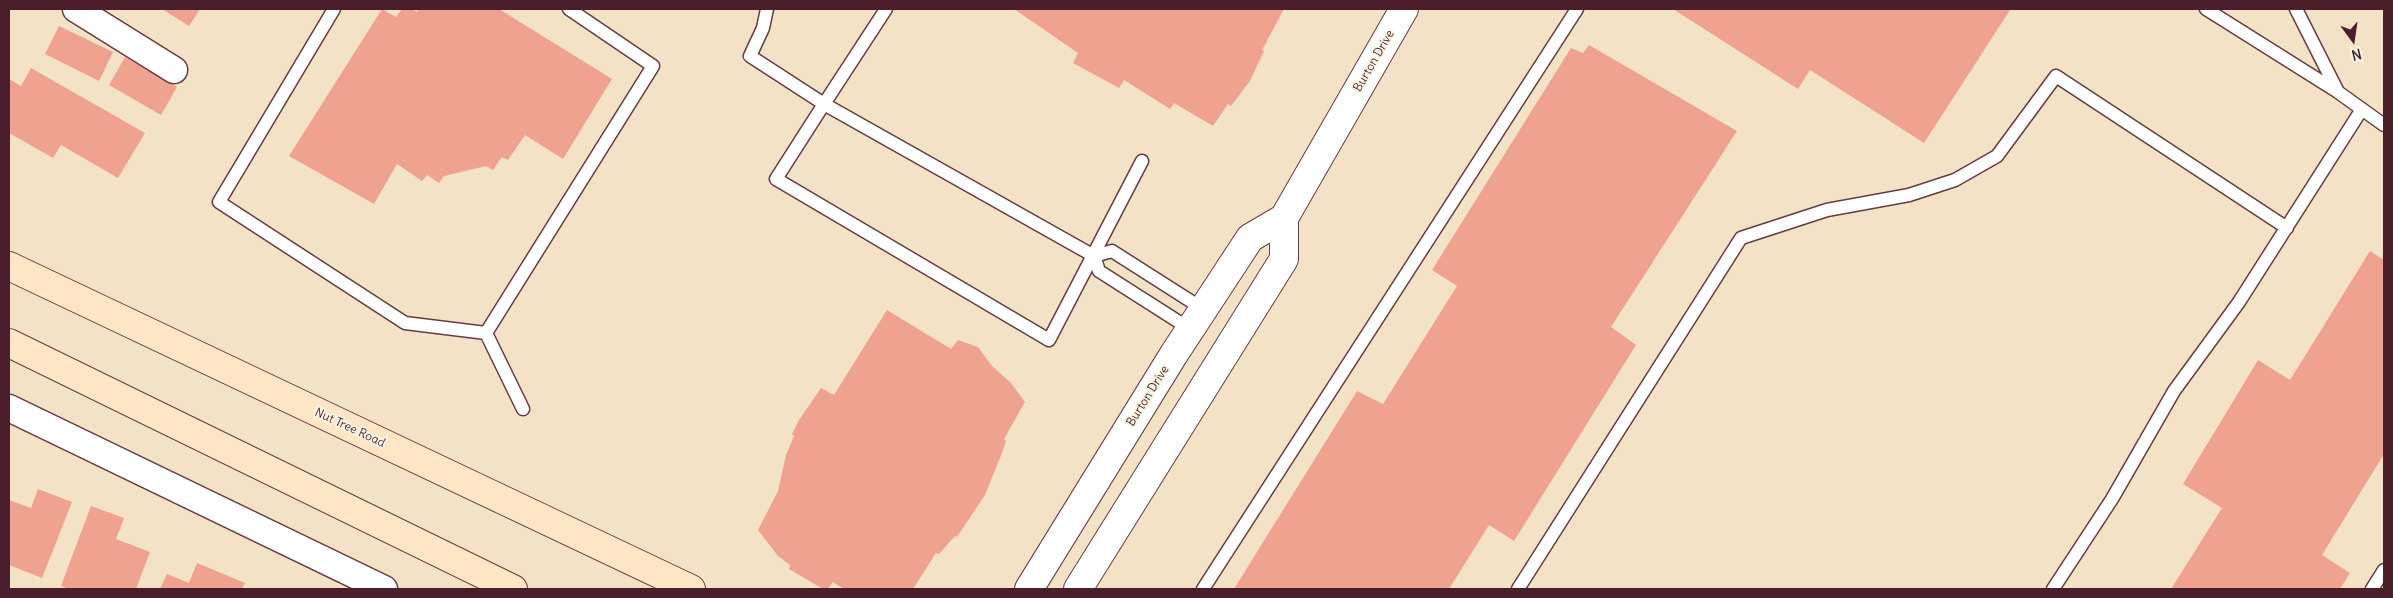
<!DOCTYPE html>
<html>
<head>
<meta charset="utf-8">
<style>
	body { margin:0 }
	#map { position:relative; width:2393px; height:598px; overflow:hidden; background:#f4e2c7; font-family:Delius,sans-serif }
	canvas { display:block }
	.frame { position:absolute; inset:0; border:10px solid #4a1f2b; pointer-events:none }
	.north { position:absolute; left:2328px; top:15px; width:50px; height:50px; -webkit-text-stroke:4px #fcf5e5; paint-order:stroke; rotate:166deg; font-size:14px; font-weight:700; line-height:20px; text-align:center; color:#4a1f2b }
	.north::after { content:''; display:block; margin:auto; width:18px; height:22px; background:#4a1f2b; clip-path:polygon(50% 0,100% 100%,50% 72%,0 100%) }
</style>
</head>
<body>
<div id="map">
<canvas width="2393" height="598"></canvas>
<div class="frame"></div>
<div class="north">N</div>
</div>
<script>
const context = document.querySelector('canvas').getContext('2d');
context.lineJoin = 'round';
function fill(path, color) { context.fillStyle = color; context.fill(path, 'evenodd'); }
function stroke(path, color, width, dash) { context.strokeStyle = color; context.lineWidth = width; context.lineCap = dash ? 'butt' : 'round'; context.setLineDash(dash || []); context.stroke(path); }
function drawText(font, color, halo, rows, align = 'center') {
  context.font = font + ' Delius,sans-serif'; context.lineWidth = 4; context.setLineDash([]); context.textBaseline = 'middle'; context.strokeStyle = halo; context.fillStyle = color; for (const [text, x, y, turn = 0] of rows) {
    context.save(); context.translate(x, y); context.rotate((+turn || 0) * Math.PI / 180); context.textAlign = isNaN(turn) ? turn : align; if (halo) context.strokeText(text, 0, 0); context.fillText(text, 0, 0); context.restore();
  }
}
fill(new Path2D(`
	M162,9H200L189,26Z
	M382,9L396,17L402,9H412L417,12L419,9H499L612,79L563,159L525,135L508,160L502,157L493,170L486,166L444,176L439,183L427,175L422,181L397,164L374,204L289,156Z
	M1014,9H1284L1262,50L1264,51L1250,81L1231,106L1228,104L1213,126L1174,103L1170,109L1124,80L1119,88L1073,63L1078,53Z
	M1673,9H2008L2010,10L1924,143L1810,70L1798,89Z
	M59,26L113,52L99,81L45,54Z
	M1589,45L1737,131L1611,327L1636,345L1514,541L1489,525L1449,589H1234L1357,391L1383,404L1457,286L1432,270L1571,48L1583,53Z
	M125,57L177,87L161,115L109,85Z
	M31,68L145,133L118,178L61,145L53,158L9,133V79L21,86Z
	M2370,251L2384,260V454L2322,555L2350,573L2340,589H2171L2222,508L2183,484L2258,360L2290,380Z
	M887,310L951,349L958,340L978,347L992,366L1011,383L1025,402L1004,439L1006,441L1002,453L985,495L957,537L955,536L939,554L936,553L913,589H844L833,582L828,589H823L789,569L790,565L778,556L758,530L778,491L786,455L794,436L792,434L799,420L821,388L834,395Z
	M38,489L72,502L42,578L9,565V500L31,508Z
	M91,506L124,518L116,539L150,552L136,589H69L61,586Z
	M197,563L245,583L242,589H160L167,574L189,583Z`), '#efa290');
const service = new Path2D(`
	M334,9L219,202L405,323L486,333
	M767,9L763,28L750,56L824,104L886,9
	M2206,9L2338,92
	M2296,9L2338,92L2384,125
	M1142,161L1049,340L776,179L824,104L1094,256L1112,251L1203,309
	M1094,256L1099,271L1190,329
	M486,333L653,66L569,9
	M486,333L523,409
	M1203,589L1577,9
	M1518,589L1741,238L1827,210L1909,195L1955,180L1997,156L2056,76L2287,228
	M2053,589L2112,499L2174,391L2239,302L2362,109
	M2372,589L2384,570`);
const minor = new Path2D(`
	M76,9L174,70
	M9,408L384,589`);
const tertiary = new Path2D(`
	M1029,589L1174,354L1250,238L1284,218
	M1078,589L1284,259V218L1404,9`);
const secondary = new Path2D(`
	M9,266L691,589
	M9,343L513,589`);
stroke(service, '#643c42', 15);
stroke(minor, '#643c42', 29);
stroke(tertiary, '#643c42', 30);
stroke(secondary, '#643c42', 30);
stroke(service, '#fff', 12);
stroke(minor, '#fff', 26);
stroke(tertiary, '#fff', 28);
stroke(secondary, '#fde5c5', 28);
drawText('12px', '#4a1f2b', '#fcf5e5', [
	["Burton Drive",1374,61,-60],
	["Burton Drive",1148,396,-58],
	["Nut Tree Road",350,428,25]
]);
</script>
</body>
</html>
